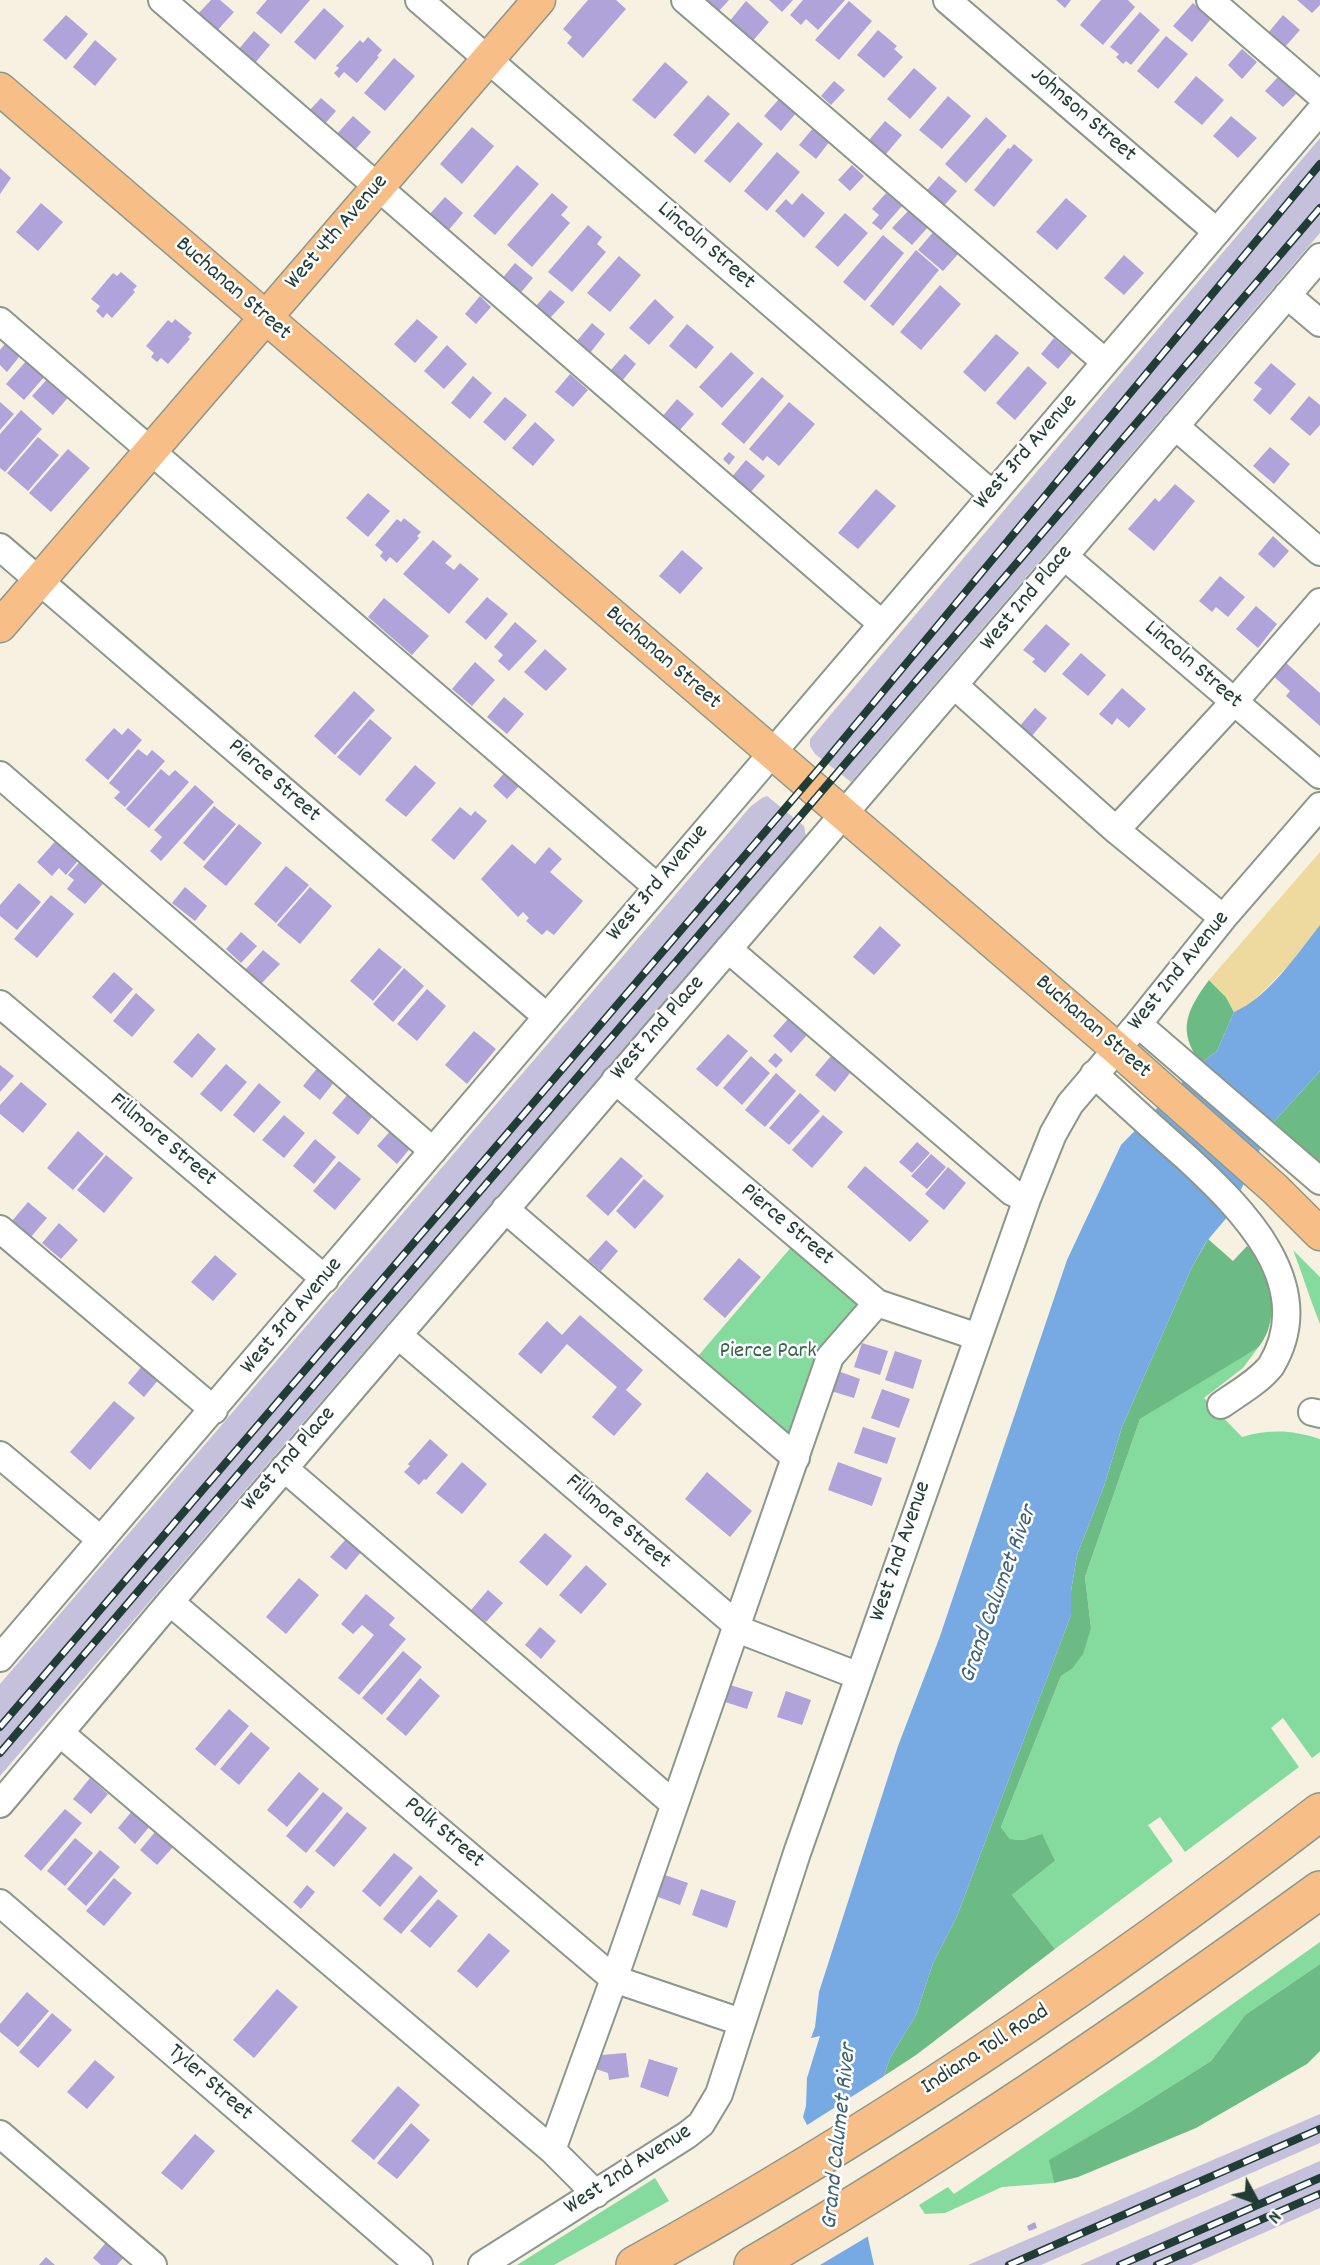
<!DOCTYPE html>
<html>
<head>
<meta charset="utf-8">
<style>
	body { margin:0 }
	#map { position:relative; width:1320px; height:2265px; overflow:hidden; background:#f7f1e2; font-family:Dekko,sans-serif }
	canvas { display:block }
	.north { position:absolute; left:1222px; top:2167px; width:70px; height:70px; -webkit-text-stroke:5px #fff; paint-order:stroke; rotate:131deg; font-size:19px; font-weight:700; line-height:28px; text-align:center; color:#1f3d34 }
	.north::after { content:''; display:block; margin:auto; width:24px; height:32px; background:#1f3d34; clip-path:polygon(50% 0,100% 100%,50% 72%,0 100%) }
</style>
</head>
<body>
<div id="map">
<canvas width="1320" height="2265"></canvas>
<div class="north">N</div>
</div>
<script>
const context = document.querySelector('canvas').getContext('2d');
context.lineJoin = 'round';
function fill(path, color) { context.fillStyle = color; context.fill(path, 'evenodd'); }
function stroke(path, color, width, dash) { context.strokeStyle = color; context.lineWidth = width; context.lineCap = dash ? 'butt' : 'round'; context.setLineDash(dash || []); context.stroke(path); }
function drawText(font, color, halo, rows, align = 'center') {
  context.font = font + ' Dekko,sans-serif'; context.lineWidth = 5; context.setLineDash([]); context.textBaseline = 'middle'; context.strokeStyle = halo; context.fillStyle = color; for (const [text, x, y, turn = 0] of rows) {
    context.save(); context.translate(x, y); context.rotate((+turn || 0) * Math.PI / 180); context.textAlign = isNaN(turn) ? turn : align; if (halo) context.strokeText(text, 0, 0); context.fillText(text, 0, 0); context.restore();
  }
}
fill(new Path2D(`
	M1320,138V233L851,782L815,754L810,746V739Z
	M767,796L804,826L806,836L0,1776V1684L729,832L750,807L762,798Z
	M1320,2114V2143L1041,2265H968Z
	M1320,2161V2208L1191,2265H1080Z`), '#c5c0db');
fill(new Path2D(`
	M793,1245L865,1308L791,1446L693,1362Z
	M1293,1250L1320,1277V1324C1310,1300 1303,1275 1293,1250Z
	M1260,1345L1243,1368L1204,1398L1242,1437C1270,1429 1292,1430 1320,1439V1752L1312,1758L1283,1718L1271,1728L1299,1767L1185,1852L1160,1817L1148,1825L1173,1861L1055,1949L1012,1895L1055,1861L1024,1840L1010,1839L1001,1827L1061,1676L1072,1669L1091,1628L1085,1577L1140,1419Z
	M1320,1942V1964L1245,2015L1211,2061L1127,2114L1050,2160L1054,2183L1002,2187L945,2213L925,2214L919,2205L948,2187L954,2194L1155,2059Z
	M655,2178L669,2201L554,2265H517Z`), '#85db9e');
fill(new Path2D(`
	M1209,980L1226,997L1234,1012L1217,1051L1201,1063C1176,1031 1187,1010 1209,980Z
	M1320,1071V1164L1272,1124Z
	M1208,1239L1233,1261L1247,1246C1252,1251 1258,1257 1262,1263C1274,1285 1277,1324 1260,1345C1257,1349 1250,1352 1246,1355L1140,1419L1085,1577L1091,1628L1083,1654L1072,1669L1061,1676L1001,1827L1010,1839L1024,1840L1042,1834L1055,1861L1012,1895L1055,1949L916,2055L884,2076L890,2058L916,2015L933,1963L957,1916L1071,1615V1591L1077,1555L1104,1486L1122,1427L1191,1269Z
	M1320,1964V2051L1307,2064L1196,2128L1078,2177L1054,2183L1049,2160L1127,2114L1211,2061L1245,2015Z`), '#6cbb85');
fill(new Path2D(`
	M1320,852V925L1289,965L1249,1006L1234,1012L1226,997L1209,980Z`), '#eeda9e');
fill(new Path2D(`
	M1320,925V1071L1272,1124L1229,1215L1206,1242L1191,1269L1122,1427L1104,1486L1077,1555L1071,1591V1615L957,1916L933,1963L916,2015L890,2058L884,2076L868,2238L874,2265H802L807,2125L803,2117L806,2106L807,2078L820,2036L811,2038L815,2027L819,1992L898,1746L939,1639L1067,1260L1121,1145L1201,1063L1217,1051L1234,1012C1269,997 1297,954 1320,925Z`), '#77aae3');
fill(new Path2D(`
	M889,2073L872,2234L820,2265H799L804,2127Z`), '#f7f1e2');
fill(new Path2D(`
	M211,0H220L234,12L215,33L196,16Z
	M267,0H310L281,34L256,13Z
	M588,0H616L626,9L583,58L567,43L572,37L563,29Z
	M704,0H729L718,12Z
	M769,0H793L782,12Z
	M803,0H845L818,30L806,19L801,25L790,15Z
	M1056,0H1071L1065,8Z
	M1101,0H1128L1135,7L1103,45L1080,25Z
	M1297,0H1320V5L1312,13Z
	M746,1L769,22L751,43L728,23Z
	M849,1L872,21L839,60L815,40Z
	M1193,3L1211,19L1192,42L1173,26Z
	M324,8L344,26L315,60L294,42Z
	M1140,12L1160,30L1131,65L1126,61L1123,64L1116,57L1119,54L1110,47Z
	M66,15L88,34L66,60L43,40Z
	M1283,15L1300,30L1285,47L1268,33Z
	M878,30L897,46L894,49L903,57L884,78L857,55Z
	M254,31L270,45L255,63L238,50Z
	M1166,36L1188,54L1158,89L1137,71Z
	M368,37L382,50L377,56L379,57L357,83L344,72L339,78L334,73L339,68L336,66L360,40L363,43Z
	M95,40L117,59L95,86L73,67Z
	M1242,49L1257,62L1242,79L1228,65Z
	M394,58L415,76L385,111L364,93Z
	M665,62L688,82L655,119L632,100Z
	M914,68L937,88L910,119L887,99Z
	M1196,76L1224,100L1202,125L1174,102Z
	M1278,77L1296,94L1283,107L1265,91Z
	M834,81L845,90L831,105L821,96Z
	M708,95L730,114L695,154L673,135Z
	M948,96L971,116L942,149L919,130Z
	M321,98L336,111L323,126L308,112Z
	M779,99L796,113L781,131L764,116Z
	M353,116L371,132L354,151L336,135Z
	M1231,116L1257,138L1238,158L1213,136Z
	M986,117L1007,136L966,183L945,164Z
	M885,121L902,135L886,154L869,140Z
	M738,122L763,144L730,183L704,161Z
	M472,127L494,146L462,184L440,164Z
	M814,127L830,141L816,159L799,145Z
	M1014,144L1033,160L994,207L974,190L1008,148L1010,149Z
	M777,152L800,172L767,211L744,191Z
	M517,165L539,184L495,235L473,216Z
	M852,165L864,176L850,191L838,180Z
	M0,168L11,178L0,194Z
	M939,176L957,191L941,209L924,194Z
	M552,193L568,207L561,215L570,223L532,267L507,245Z
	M802,193L825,213L804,238L775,211L786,199L792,205Z
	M886,193L902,206L881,230L872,223L879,215L872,209Z
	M445,197L463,213L447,232L428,216Z
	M1066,198L1087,216L1057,250L1036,232Z
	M41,203L63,222L38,251L16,232Z
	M909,210L928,227L912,245L892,228Z
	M845,213L868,233L838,267L815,247Z
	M588,225L602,237L597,244L606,252L572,292L548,272Z
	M934,231L959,253L943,271L918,250Z
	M883,235L904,253L865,301L843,282Z
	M916,250L939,270L893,326L870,306Z
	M1124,255L1144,273L1124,295L1104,278Z
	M619,256L641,275L610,312L587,293Z
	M515,263L533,278L518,296L500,281Z
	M121,272L137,286L133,290L135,292L112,318L107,313L103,318L96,311L100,306L91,299L113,273L117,276Z
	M940,285L961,304L921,350L900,332Z
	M550,290L565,302L550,318L536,306Z
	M480,296L491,307L476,324L465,314Z
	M655,299L674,317L649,345L629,328Z
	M175,319L192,333L188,337L190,339L168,364L161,358L157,362L151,357L154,353L146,346L168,320L172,323Z
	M417,319L438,337L415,363L394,344Z
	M592,323L605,334L590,353L576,342Z
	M687,324L714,347L696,369L669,346Z
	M996,334L1019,353L985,392L963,372Z
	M1054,338L1072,353L1058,369L1041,354Z
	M8,340L23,352L7,372L0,365V350Z
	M447,345L467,364L444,389L424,371Z
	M731,352L754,373L722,408L699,387Z
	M625,354L636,364L622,381L610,371Z
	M27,360L45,376L24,400L6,384Z
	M1271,363L1296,384L1270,415L1253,400L1262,389L1254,383Z
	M1028,366L1047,383L1015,420L996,403Z
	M570,374L588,390L573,407L555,392Z
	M50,376L71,394L53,415L32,396Z
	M473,376L492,393L470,419L451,403Z
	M762,377L784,396L744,444L721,424Z
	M1309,396L1320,405V425L1310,436L1290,419Z
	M505,397L527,415L505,441L483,422Z
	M677,399L694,414L679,431L662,417Z
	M0,402L14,414L0,430Z
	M789,402L815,424L779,466L767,456L763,461L749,449Z
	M21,410L42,429L5,472L0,468V434Z
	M535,422L555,440L533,466L512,448Z
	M38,437L59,455L28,491L7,473Z
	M1270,447L1290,464L1274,484L1253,466Z
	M68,449L90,468L51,512L29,493Z
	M729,452L735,457L729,465L723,459Z
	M746,460L765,476L749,494L731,478Z
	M1175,484L1195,501L1154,551L1128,529L1155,498L1159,502Z
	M876,489L896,506L858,549L838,533Z
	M368,493L390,511L368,537L346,518Z
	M404,518L421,532L417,536L419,538L397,563L390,557L386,562L380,556L383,552L375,545L397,519L401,522Z
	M1273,536L1289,551L1274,568L1258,554Z
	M433,540L452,556L445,563L454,570L460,563L479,579L449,614L403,574Z
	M682,550L703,568L680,594L659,576Z
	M1220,576L1245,597L1228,617L1216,607L1212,612L1199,601Z
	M487,597L508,614L486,640L465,622Z
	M384,598L429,636L412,655L368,617Z
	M1256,606L1277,624L1258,648L1236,629Z
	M515,622L537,641L509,671L498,661L503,655L494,647Z
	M1046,624L1070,644L1045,673L1032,662L1035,659L1023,650Z
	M545,649L567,669L546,691L524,672Z
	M1081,653L1106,675L1088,696L1062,674Z
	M475,662L495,680L472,706L452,689Z
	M1285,662L1320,693V726L1286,696L1290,691L1273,676Z
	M1122,688L1146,709L1129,728L1117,718L1112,725L1099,714Z
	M354,691L375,710L335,755L314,736Z
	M504,697L524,714L507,734L487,717Z
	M1035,708L1047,718L1031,737L1019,727Z
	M370,719L392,738L360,776L337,757Z
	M114,728L122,735L128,728L142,740L108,780L85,760Z
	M138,749L147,756L152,750L165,761L125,807L114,798L120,792L109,783Z
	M415,765L436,783L406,817L385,800Z
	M161,769L169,776L175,770L189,782L149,828L126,809Z
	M505,772L520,785L507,799L493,786Z
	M195,785L214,802L161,861L150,851L162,837L154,830Z
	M214,806L236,824L204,861L183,843Z
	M460,807L471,816L475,811L487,821L454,860L431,840Z
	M239,824L262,843L226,886L203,867Z
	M59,837L81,857L66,875L59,868L52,876L37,862Z
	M512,844L535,864L549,847L562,859L550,872L583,901L554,935L547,930L542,935L526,921L529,918L523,912L518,917L481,879Z
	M84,857L108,878L85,904L67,889L74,880L68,875Z
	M286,866L309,885L276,923L254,904Z
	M19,883L41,902L17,930L0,916V905Z
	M185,887L207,906L195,921L172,903Z
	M310,887L332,906L300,944L277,925Z
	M51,895L74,914L37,958L14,939Z
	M880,926L901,945L874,975L853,957Z
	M241,932L257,946L241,963L226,949Z
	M379,948L402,967L373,1001L350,981Z
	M263,950L280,964L261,984L245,970Z
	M404,968L424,986L393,1022L373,1004Z
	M114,972L133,989L111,1014L92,997Z
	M427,989L446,1006L417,1041L397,1024Z
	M136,993L155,1010L132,1037L113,1021Z
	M788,1019L807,1035L791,1053L773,1036Z
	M474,1031L496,1049L467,1084L445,1065Z
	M198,1033L216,1049L192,1078L173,1062Z
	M728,1034L748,1051L717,1087L696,1069Z
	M775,1053L783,1060L776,1068L768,1061Z
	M751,1056L770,1073L742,1105L723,1088Z
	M831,1056L850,1073L835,1092L815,1075Z
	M226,1064L247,1082L221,1112L200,1094Z
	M0,1065L14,1076L0,1092Z
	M318,1067L335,1081L320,1100L303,1086Z
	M776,1073L796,1091L765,1127L745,1110Z
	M21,1082L47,1104L23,1133L0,1114V1105Z
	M259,1083L281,1102L254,1133L233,1115Z
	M350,1092L375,1113L358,1135L332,1113Z
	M800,1093L820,1111L789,1145L769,1128Z
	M284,1115L305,1133L284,1158L262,1140Z
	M823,1115L843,1132L812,1168L792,1150Z
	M392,1129L412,1146L397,1164L377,1146Z
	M78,1131L104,1154L73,1190L47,1168Z
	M315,1139L336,1157L314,1184L293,1166Z
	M917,1142L930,1153L912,1173L899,1162Z
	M931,1154L946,1167L927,1189L911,1176Z
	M106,1155L133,1178L104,1213L77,1190Z
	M621,1157L643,1176L608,1216L586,1196Z
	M339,1161L361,1179L335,1210L313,1191Z
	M865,1166L929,1221L910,1242L847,1187Z
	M948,1167L966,1183L944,1210L925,1194Z
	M644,1179L664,1196L635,1229L616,1211Z
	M28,1202L47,1218L31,1237L12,1221Z
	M59,1223L78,1240L61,1259L42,1243Z
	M606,1240L618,1251L601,1271L588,1260Z
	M215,1255L237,1274L213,1301L191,1282Z
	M739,1258L761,1277L725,1318L703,1299Z
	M580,1315L643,1370L626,1390L642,1404L614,1436L592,1417L617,1387L567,1344L541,1374L518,1354L547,1321L562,1335Z
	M862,1343L888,1351L880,1375L854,1367Z
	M895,1351L922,1360L913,1389L885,1380Z
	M143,1365L159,1379L144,1397L128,1383Z
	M838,1371L860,1379L854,1398L831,1391Z
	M882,1389L910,1399L899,1428L871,1418Z
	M114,1401L135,1418L90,1470L70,1452Z
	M863,1427L896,1438L887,1464L854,1453Z
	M430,1439L448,1455L426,1480L424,1479L419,1485L404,1472L410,1466L408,1464Z
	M462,1462L487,1484L462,1514L436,1493Z
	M838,1462L882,1478L872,1506L828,1490Z
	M707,1472L752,1511L730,1537L685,1499Z
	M545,1533L572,1556L547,1586L519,1562Z
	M346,1539L361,1552L346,1570L330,1557Z
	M586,1565L607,1584L581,1614L559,1595Z
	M299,1578L319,1595L286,1634L266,1617Z
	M488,1590L503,1603L486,1622L471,1610Z
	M366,1594L395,1618L389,1625L406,1639L359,1695L338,1678L374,1635L362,1625L353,1634L341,1624Z
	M540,1627L556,1641L541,1659L525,1645Z
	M403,1651L422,1667L382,1715L362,1698Z
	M420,1678L440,1696L406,1736L386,1719Z
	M730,1685L753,1692L747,1709L725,1702Z
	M786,1691L811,1700L802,1725L777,1717Z
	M229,1709L249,1726L215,1766L195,1749Z
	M251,1732L270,1748L239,1785L220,1769Z
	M299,1772L319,1789L287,1827L267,1810Z
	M90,1778L108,1794L91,1814L73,1799Z
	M323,1792L343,1808L306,1853L286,1836Z
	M65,1809L82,1823L41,1871L24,1856Z
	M132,1811L150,1826L135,1844L118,1828Z
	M347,1812L367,1828L334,1867L315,1851Z
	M155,1832L173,1847L157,1865L140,1850Z
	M75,1838L93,1853L65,1886L47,1871Z
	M100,1850L120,1867L86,1906L67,1889Z
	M394,1853L413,1868L380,1907L362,1891Z
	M420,1875L438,1891L401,1934L383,1919Z
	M665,1875L688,1883L680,1905L658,1897Z
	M114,1878L132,1893L104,1926L86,1911Z
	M307,1885L315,1892L301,1909L293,1902Z
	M701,1889L736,1901L727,1928L692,1915Z
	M438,1899L458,1916L430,1948L410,1931Z
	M489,1933L510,1951L477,1988L457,1971Z
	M277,1989L298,2007L254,2058L233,2040Z
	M27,1992L49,2011L18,2047L0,2032V2024Z
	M52,2013L72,2030L38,2068L19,2052Z
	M626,2053L629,2077L609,2080L608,2073L596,2069L601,2055Z
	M649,2059L678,2068L668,2097L640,2087Z
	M95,2060L115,2077L87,2109L67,2092Z
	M398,2086L420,2105L374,2160L351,2141Z
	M411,2123L430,2140L397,2179L377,2163Z
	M195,2134L215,2151L182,2190L161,2173Z
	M1035,2222L1037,2228L1029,2231L1027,2226Z
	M108,2240L126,2255L117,2265H101L93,2258Z
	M46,2257L55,2265H39Z`), '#afa3da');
const minor = new Path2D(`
	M162,0L882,624
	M419,0L992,494
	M685,0L1105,362
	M947,0L1217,232
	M1210,0L1320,95
	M1287,295L1320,323
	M0,321L657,887
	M1175,426L1320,552
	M0,547L547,1017
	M1064,556L1320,775
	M954,685L1116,830L1223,918
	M0,775L433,1151
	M1116,830L1234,702L1320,602
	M728,949L1012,1192L1027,1199
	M0,1004L325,1279
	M1138,1024L1320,1181
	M1094,1074C1125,1102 1155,1130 1186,1157C1241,1208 1320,1284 1271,1366C1258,1382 1238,1393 1221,1405
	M615,1080L877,1303L978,1337
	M505,1209L796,1458
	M0,1229L214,1410
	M398,1335L745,1632L859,1676
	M1312,1412L1320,1414
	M0,1455L101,1540
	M284,1468L674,1804
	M170,1602L614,1979L741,2022
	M0,1658L1320,111
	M60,1733L552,2150
	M0,1804L170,1602L1320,257
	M0,1903L419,2265
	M0,2134L153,2265
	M596,2194L552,2150L614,1979L830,1357L877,1303
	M482,2265L687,2135L701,2124L719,2094L797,1853L1027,1199L1053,1134L1070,1104L1138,1024L1223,918L1320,806`);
const major = new Path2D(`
	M0,89L1116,1048L1275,1189L1320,1234
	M0,626L539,0`);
const highway = new Path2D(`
	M635,2265C875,2132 1103,1979 1320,1812
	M753,2265C949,2151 1136,2023 1320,1890`);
stroke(minor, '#8b978b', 30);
stroke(major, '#8b978b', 35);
stroke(highway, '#8b978b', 40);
stroke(minor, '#fff', 26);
stroke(major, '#f7be87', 32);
stroke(highway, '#f7be87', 37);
const rail = new Path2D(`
	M0,1727L823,764L1320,164
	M0,1753L1320,208
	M1009,2265L1320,2129
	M1120,2265L1320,2178
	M1157,2265L1320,2194`);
stroke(rail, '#1f3d34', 8);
stroke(rail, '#fff', 5, [16]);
drawText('23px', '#1f3d34', '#fff', [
	["Johnson Street",1082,116,41],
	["West 4th Avenue",338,233,-49],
	["Lincoln Street",705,247,41],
	["Buchanan Street",232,290,41],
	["West 3rd Avenue",1027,453,-49],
	["West 2nd Place",1028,599,-50],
	["Buchanan Street",662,659,41],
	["Lincoln Street",1192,666,41],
	["Pierce Street",273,782,41],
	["West 3rd Avenue",659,884,-50],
	["West 2nd Avenue",1180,972,-51],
	["Buchanan Street",1092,1028,41],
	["West 2nd Place",659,1029,-49],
	["Fillmore Street",162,1141,40],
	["Pierce Street",786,1226,40],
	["West 3rd Avenue",293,1317,-50],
	["West 2nd Place",290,1460,-49],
	["Fillmore Street",617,1523,41],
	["West 2nd Avenue",902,1552,-71],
	["Polk Street",443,1834,40],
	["Indiana Toll Road",986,2051,-33],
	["Tyler Street",209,2084,41],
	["West 2nd Avenue",629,2171,-33]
]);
drawText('23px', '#38644e', '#fff', [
	["Pierce Park",768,1353]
]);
drawText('italic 24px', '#3e6371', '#fff', [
	["Grand Calumet River",1000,1595,-70],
	["Grand Calumet River",841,2137,-84]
]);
</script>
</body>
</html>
